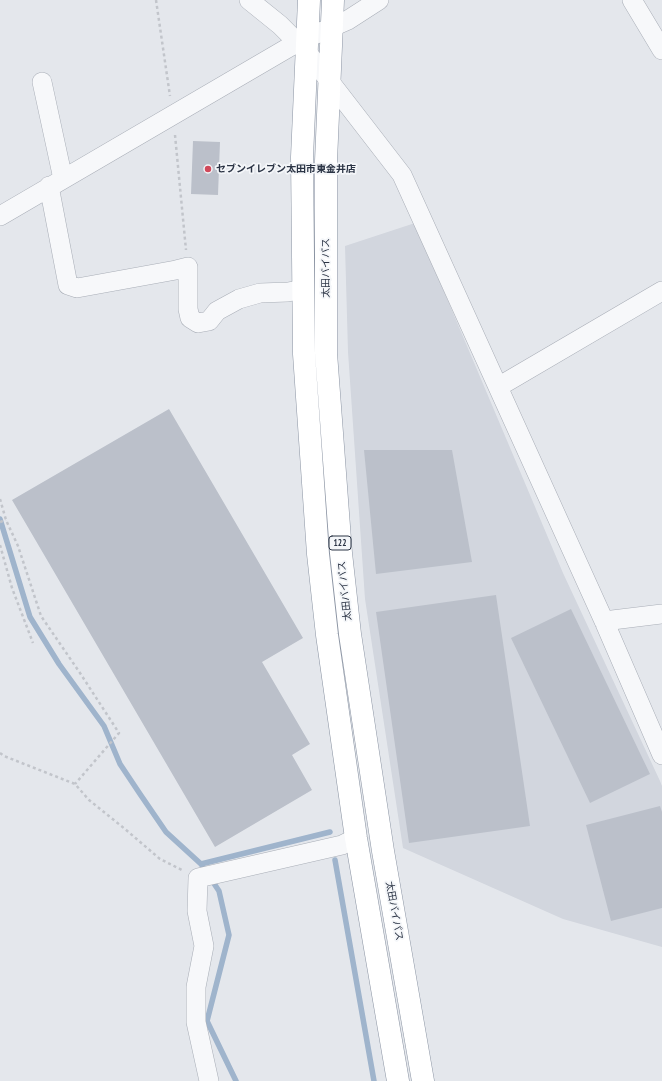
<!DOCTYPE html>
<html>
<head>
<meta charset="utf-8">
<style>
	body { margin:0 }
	canvas { display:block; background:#e4e7ec }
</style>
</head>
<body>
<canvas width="662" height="1081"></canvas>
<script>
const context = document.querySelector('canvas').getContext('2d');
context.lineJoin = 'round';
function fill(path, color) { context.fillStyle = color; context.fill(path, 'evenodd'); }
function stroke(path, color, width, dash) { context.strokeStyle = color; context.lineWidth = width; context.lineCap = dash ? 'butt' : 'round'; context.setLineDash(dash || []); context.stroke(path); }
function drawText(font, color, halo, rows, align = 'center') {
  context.font = font + ' "PT Sans Narrow","Noto Sans JP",sans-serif'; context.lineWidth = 3.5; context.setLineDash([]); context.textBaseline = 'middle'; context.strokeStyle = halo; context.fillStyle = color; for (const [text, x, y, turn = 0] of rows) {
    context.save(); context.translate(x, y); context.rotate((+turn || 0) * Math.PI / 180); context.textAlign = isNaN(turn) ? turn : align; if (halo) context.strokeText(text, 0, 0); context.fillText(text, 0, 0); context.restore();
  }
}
fill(new Path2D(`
	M415,223L563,573L660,781L662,786V947L563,919L403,848L365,599L348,352L345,246Z`), '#d2d6de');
stroke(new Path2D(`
	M0,519L30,617L59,664L104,726L120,764L140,794L166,832L201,864L219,891L229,935L207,1021L236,1081
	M335,860L374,1081
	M201,864L330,832`), '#9fb4cc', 5.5);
fill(new Path2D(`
	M193,141L220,142L218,195L191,194Z
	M169,409L303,638L262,662L310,744L292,755L312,790L215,847L12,500Z
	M364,450H452L472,562L376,574Z
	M496,595L530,826L409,843L376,612Z
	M571,609L650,774L590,803L511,638Z
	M660,806L662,812V908L611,921L586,825Z`), '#bbc0ca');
const minor = new Path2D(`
	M249,0L280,25L307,52L402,175L604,621L662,755
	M632,0L662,50
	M42,82L63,179
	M49,186L68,285L77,288L176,270L188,267V309L190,318L198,323L209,321L217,311L239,299L260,293L288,292L304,289
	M0,216L298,42L348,20L379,0
	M498,387L662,291
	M604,621L662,614
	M209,1081L196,1022V987L204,946L197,911L198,878L342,845L356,838`);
const highway = new Path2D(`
	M309,0L302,157L304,354L318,554L327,635L356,838L398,1081
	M333,0L326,161V353L341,553L350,634L383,851L423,1081`);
stroke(minor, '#a9aeb7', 20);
stroke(highway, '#8b94a3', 23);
stroke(new Path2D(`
	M156,0L170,96
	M175,135L186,250
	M0,499L6,520L18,546L41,616L80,673L119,733L75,784
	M0,522L6,520
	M0,545L12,588L33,643
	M0,753L4,756L75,784L89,800L125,829L160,859L182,870`), '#c2c5cb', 2.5, [3, 3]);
stroke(minor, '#f7f8fa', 19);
stroke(highway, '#fff', 22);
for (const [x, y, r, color] of [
	[208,169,4,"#d1495b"]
]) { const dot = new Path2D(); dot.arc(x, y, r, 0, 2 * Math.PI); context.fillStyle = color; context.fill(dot); stroke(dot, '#f4f6f9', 1.5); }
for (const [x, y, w] of [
	[340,543,22]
]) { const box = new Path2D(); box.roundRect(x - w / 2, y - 7, w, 14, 3); context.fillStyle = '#f4f6f9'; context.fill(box); stroke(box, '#2b3445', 1); }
drawText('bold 9px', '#2b3445', null, [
	["122",340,543]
]);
drawText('bold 10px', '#2b3445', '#f4f6f9', [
	["セブンイレブン太田市東金井店",216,169]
], 'left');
drawText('10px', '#2b3445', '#f4f6f9', [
	["太田バイパス",326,268,-90],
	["太田バイパス",345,591,-96],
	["太田バイパス",394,911,80]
]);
</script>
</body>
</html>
